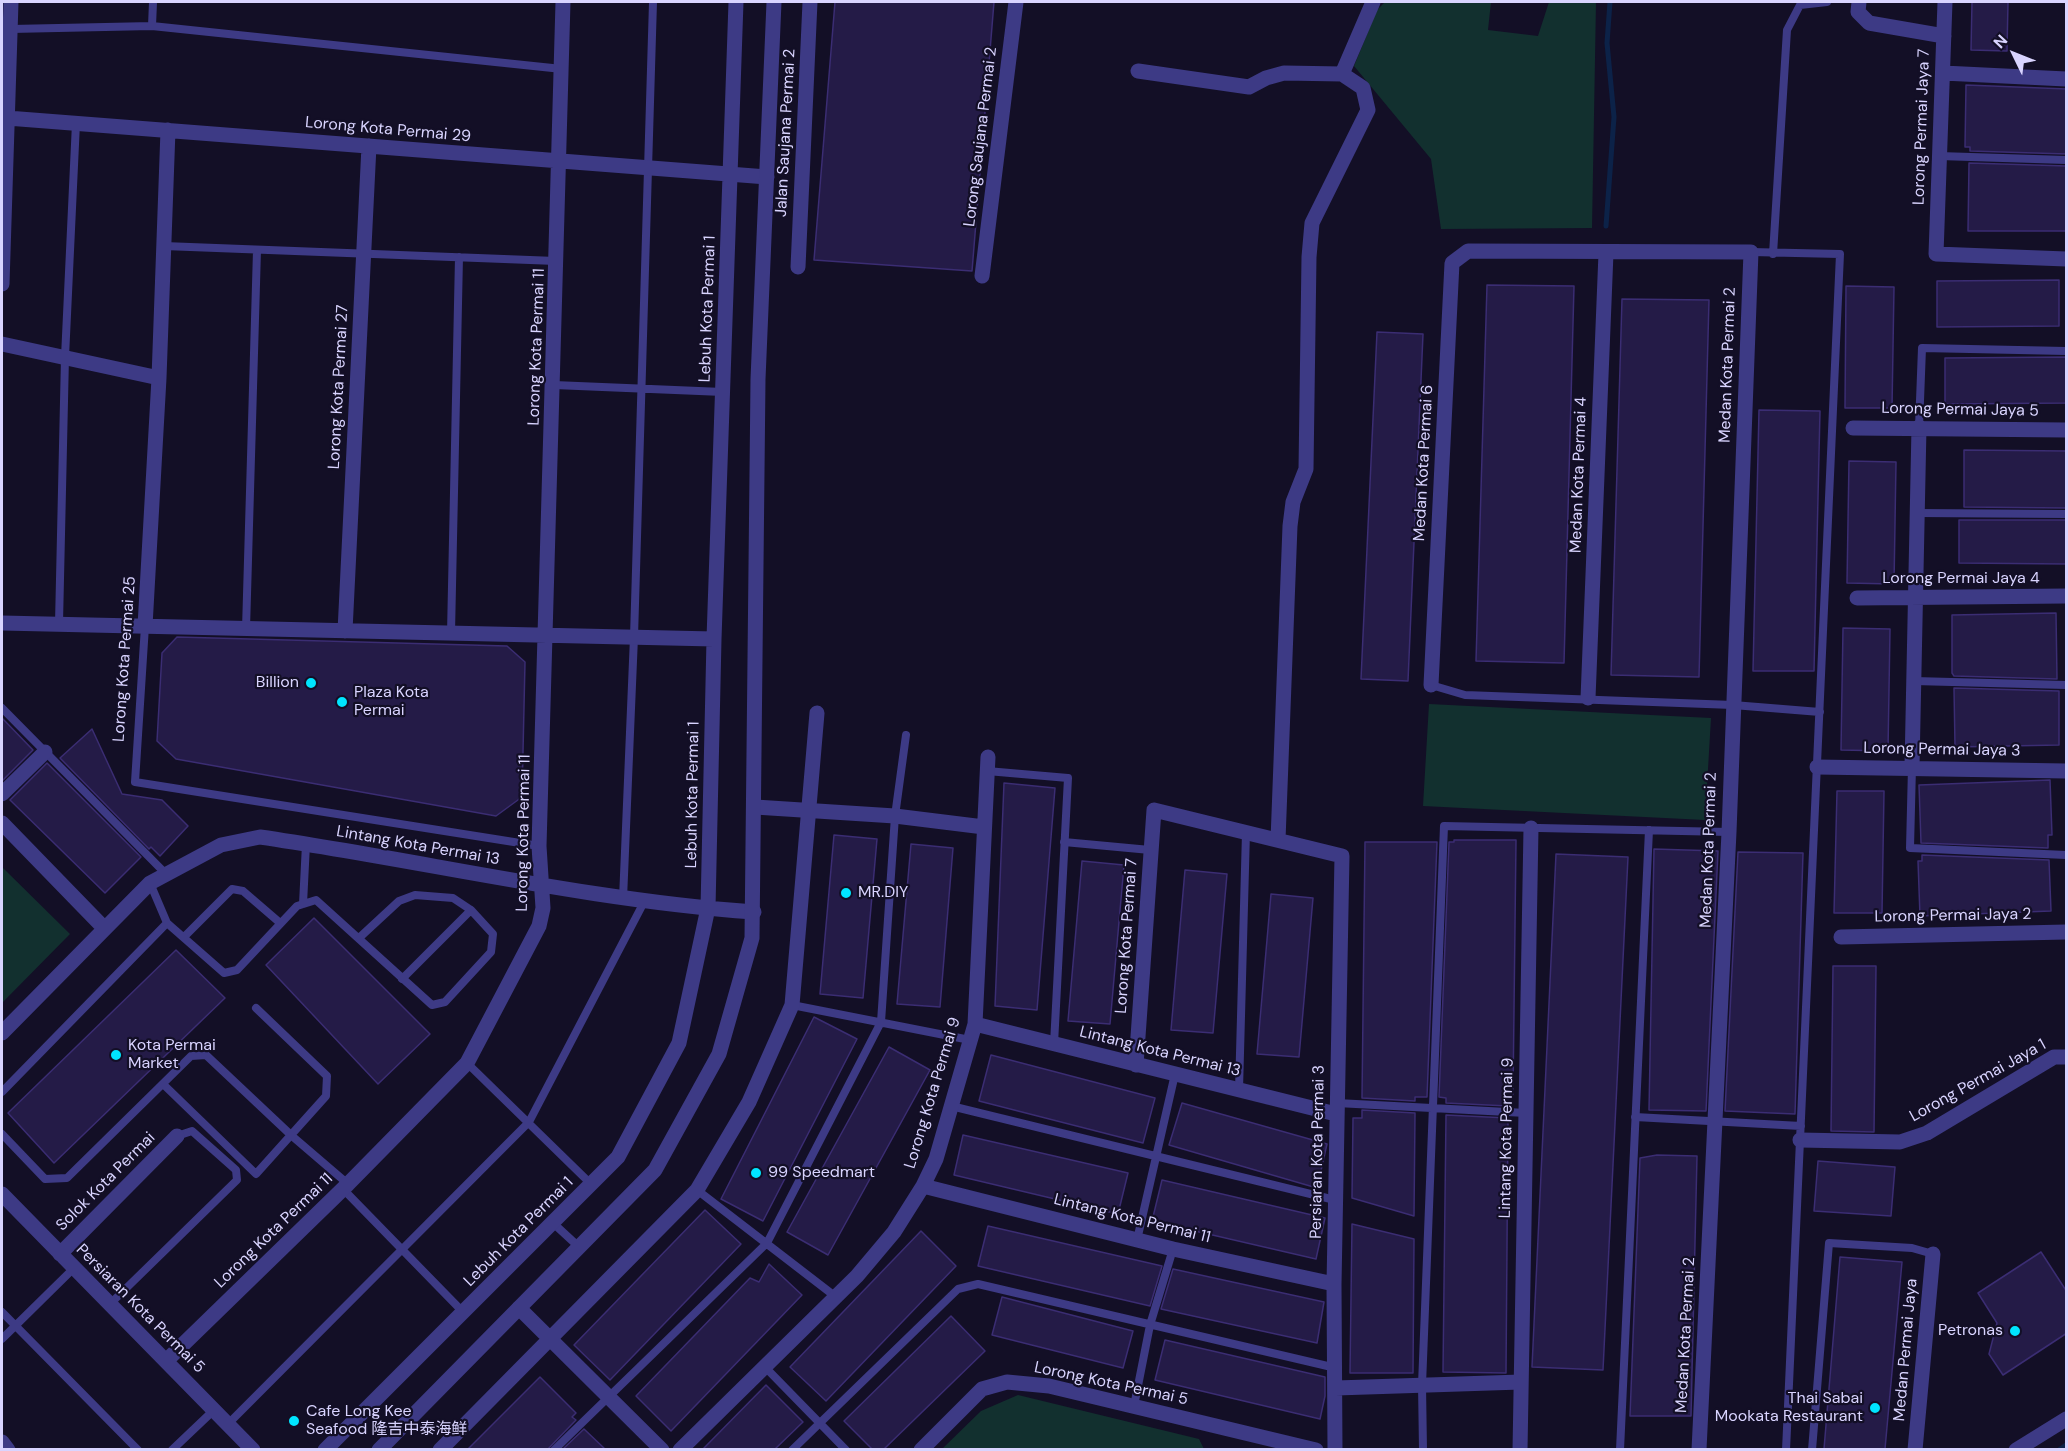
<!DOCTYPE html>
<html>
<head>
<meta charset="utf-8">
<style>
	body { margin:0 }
	#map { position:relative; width:2068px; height:1451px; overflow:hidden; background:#130f26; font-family:"DM Sans",sans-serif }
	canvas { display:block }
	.frame { position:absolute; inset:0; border:3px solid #d9d4ff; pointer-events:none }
	.north { position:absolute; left:1984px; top:24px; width:60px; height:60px; -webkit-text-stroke:4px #130f26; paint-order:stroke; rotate:313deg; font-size:16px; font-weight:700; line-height:24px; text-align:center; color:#d9d4ff }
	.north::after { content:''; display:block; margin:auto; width:21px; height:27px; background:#d9d4ff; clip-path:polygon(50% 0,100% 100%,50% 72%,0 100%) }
</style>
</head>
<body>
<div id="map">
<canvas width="2068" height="1451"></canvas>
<div class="frame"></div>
<div class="north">N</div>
</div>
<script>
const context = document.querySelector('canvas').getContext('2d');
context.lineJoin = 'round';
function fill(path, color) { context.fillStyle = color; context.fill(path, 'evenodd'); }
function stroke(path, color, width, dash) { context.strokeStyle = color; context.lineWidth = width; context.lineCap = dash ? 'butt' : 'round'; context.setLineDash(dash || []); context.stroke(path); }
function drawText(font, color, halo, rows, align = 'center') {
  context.font = font + ' "DM Sans","Noto Sans SC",sans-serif'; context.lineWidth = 4.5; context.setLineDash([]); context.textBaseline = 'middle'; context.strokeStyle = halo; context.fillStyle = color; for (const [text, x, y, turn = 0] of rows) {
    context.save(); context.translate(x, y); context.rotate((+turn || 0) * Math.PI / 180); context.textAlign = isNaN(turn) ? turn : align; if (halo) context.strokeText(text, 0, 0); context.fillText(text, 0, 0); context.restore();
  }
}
fill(new Path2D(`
	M1385,2H1491L1488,30L1538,36L1549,2H1596L1592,228L1441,229L1431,159L1354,66L1377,10Z
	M1429,704L1711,718L1705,820L1423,806Z
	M2,867L70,934L2,1003Z
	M1018,1395L1199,1439L1204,1449H942L981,1411Z`), '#12302f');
stroke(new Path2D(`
	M1606,226L1614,117L1607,43L1610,2
	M2059,1450L2066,1445`), '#0c2248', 5);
const building = new Path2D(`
	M835,2H994L972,271L814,260Z
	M1972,2H2008L2007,51L1971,50Z
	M1966,85L2067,89V154L1970,151V147H1965Z
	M1969,163L2067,166V231H1968Z
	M2059,280V326L1937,327V281Z
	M1487,285L1574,286L1564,663L1476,661Z
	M1846,286L1894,287L1892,408H1845Z
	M1622,299L1709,300L1699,677L1611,675Z
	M1377,332L1423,334L1408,681L1361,679Z
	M2067,357V403L1945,404V358Z
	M1759,410L1820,411L1814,671H1753Z
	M1964,450L2067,451V508L1964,507Z
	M1849,461L1896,462L1894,584L1847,583Z
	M1959,520H2067V564L1959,563Z
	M2056,613L2057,679L1954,676L1952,673V615Z
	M1843,628L1890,629L1888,751L1841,750Z
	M177,637L507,646L525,662L522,797L496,816L176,759L157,741L162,653Z
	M1954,688L2059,691V745L1955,747Z
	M2,718L33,750L2,781Z
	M92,729L122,794L162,800L188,826L160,856L151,847L149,849L60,758Z
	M47,763L141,857L105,893L10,800Z
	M2050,780L2052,835H2048V848L1921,843L1919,785Z
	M1004,783L1055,788L1037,1010L995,1006Z
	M1837,791H1884L1882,913H1834Z
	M834,835L877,839L863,998L820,994Z
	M1454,840H1516L1513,1095H1508V1106L1446,1103V1098L1439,1097L1449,842H1454Z
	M1365,842H1437L1427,1097H1415V1101L1362,1098Z
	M911,844L953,848L940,1007L897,1004Z
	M1654,849L1718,851L1706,1111L1649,1110Z
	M1738,852L1803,853L1795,1114L1725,1111Z
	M1556,854L1628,857L1603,1370L1532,1367Z
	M1922,855L2049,860L2051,911L1920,916L1918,861H1922Z
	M1082,861L1124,865L1110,1024L1068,1021Z
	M1185,870L1227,874L1213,1033L1171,1030Z
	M1271,894L1313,898L1299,1057L1257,1054Z
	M314,918L430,1034L378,1084L266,965Z
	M176,950L225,998L54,1163L8,1113Z
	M1833,966H1876L1874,1132L1831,1131Z
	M814,1017L857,1039L763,1221L721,1199Z
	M889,1047L930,1070L828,1255L787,1232Z
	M991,1055L1155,1098L1143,1143L979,1101Z
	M1182,1103L1327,1144L1317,1188L1169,1145Z
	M1362,1110L1415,1113L1414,1216L1352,1198L1353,1118H1362Z
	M1446,1115L1508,1118L1506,1373L1443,1372Z
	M963,1135L1128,1173L1118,1214L954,1175Z
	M1657,1155L1697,1156L1691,1416H1630L1640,1158Z
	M1818,1161L1895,1167L1891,1216L1814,1211Z
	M1162,1180L1325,1218L1316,1259L1152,1221Z
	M705,1210L741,1244L610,1380L574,1345Z
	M1352,1224L1414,1239L1413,1373H1350Z
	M988,1226L1162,1266L1150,1306L978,1266Z
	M921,1231L956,1266L826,1401L790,1367Z
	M2041,1252L2067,1292V1333L2003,1375L1989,1354L1997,1323L1978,1293Z
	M1840,1257L1902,1262L1885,1449H1824Z
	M769,1264L802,1295L671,1431L636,1396L750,1278L759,1282Z
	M1173,1269L1324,1302L1317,1343L1161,1309Z
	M1002,1297L1133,1331L1123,1368L992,1335Z
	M951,1316L985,1351L884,1449H872L844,1421Z
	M1165,1340L1325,1377V1396L1320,1419L1155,1380Z
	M540,1377L576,1413L572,1417L576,1420L548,1449H468Z
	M766,1385L803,1422L775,1449H703Z
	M584,1429L605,1449H563Z`);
fill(building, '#241b47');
stroke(building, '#3b2d73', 1.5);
stroke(new Path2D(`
	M152,26L153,2
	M11,29L152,26L562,69
	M1939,156L2066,160
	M164,246L556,261
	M1751,252L1840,254L1786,1450
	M1773,254L1787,30L1800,5L1827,2
	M554,385L723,392
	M1919,427L1922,348L2066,351
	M1918,513L2066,514
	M59,623L65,357L76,123
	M145,626L135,782L539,846
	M246,629L257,250
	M451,633L459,257
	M1914,681L2066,685
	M1431,685L1465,695L1733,705L1820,712
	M2,708L165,873
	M1912,767L1910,848L2066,855
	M987,771L1068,778L1054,1044
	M1064,842L1150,850
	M623,899L634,637L653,2
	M303,904L306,844
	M167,923L224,973L237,970L297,906L316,900L432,1005L445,1002L491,952L493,934L471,910L453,898L415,895L399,901L359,938
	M184,937L232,889L243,891L279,922
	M402,979L471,910
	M792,1005L970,1040
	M467,1063L592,1185
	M163,1084L256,1174L326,1096L327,1076L256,1008
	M1239,1090L1246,832
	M2,1092L167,923L150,883
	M1337,1103L1526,1113
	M951,1106L1335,1200
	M1635,1117L1801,1126
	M2,1134L45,1179L67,1178L191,1056L206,1055L292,1136L348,1184
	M343,1189L463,1312
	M697,1190L836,1297
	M553,1223L579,1247
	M1137,1240L1175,1074
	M110,1304L237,1180L236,1170L192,1131L177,1136
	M2,1312L138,1450
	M2,1339L74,1268
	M765,1367L846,1450
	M1134,1406L1150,1325L1173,1249
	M228,1424L529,1122L644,902
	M172,1450L214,1410
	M554,1450L767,1243L881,1022L895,816L906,735
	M792,1450L958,1289L978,1284L1336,1368
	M1423,1450L1422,1385L1444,826L1729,832
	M1620,1450L1649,830
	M1812,1450L1829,1243L1912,1248L1933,1254`), '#3d3a85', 8);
stroke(new Path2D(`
	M1859,2L1858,12L1869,23L1944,36
	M1945,2L1936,254L2066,259
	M1138,71L1249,87L1266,78L1284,73L1342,74L1363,88L1368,110L1312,223L1309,257L1306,469L1293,502L1290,526L1278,840
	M1943,73L2066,79
	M1342,74L1373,2
	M7,118L767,177
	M798,267L810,2
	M982,276L1016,2
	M2,284L11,2
	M2,344L159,378
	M1853,428L2066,430
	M1857,598L2066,596
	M2,623L714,639
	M145,626L159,378L168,130
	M345,631L369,146
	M1431,685L1452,263L1468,251L1751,252L1729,832L1699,1450
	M1588,698L1606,253
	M1817,767L2066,771
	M1912,767L1919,427
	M2,794L45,752
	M755,807L895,816L984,827
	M2,823L104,928
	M1841,937L2066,932
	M975,1024L1336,1114
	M2,1033L150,883L221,845L260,837C425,861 587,900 754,912
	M1136,1065L1154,810L1342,856L1334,1284L1335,1450
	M1800,1140L1900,1142L1927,1133L2054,1057H2066
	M923,1186L1173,1249L1334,1284
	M2,1194L253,1450
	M60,1254L177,1136
	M519,1308L662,1450
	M166,1361L348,1184L467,1063L539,926L543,908L539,846L563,2
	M1336,1388L1521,1382
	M2,1442L8,1450
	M325,1450L618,1157L679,1043L708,908L714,639L736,2
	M440,1450L697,1190L749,1102L792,1005L817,713
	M680,1450L857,1276L894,1232L923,1186L936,1159L975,1024L988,757
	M921,1450L982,1389L1007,1382L1049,1386L1316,1450
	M1520,1450L1531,828
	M1915,1450L1933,1254
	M2016,1450L2066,1419`), '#3d3a85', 15);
stroke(new Path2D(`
	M379,1450L655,1170L719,1054L752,938L758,379L774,2`), '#3d3a85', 15);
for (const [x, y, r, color] of [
	[311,683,6,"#00e5ff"],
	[342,702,6,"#00e5ff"],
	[846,893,6,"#00e5ff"],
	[116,1055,6,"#00e5ff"],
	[756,1173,6,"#00e5ff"],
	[2015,1331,6,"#00e5ff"],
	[1875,1408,6,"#00e5ff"],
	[294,1421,6,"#00e5ff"]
]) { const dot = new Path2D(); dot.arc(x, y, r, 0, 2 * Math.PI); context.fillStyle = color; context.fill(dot); stroke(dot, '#130f26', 2); }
drawText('16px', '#d9d4ff', '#130f26', [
	["Lorong Permai Jaya 7",1922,127,-88],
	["Lorong Kota Permai 29",388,130,5],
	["Jalan Saujana Permai 2",786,133,-87],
	["Lorong Saujana Permai 2",981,137,-83],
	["Lebuh Kota Permai 1",708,309,-88],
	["Lorong Kota Permai 11",537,347,-88],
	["Medan Kota Permai 2",1728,365,-88],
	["Lorong Kota Permai 27",339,387,-87],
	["Lorong Permai Jaya 5",1960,410,1],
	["Medan Kota Permai 6",1424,463,-87],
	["Medan Kota Permai 4",1579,475,-88],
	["Lorong Permai Jaya 4",1961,579],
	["Lorong Kota Permai 25",125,659,-86],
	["Lorong Permai Jaya 3",1942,750,1],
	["Lebuh Kota Permai 1",693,795,-89],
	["Lorong Kota Permai 11",524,833,-89],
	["Lintang Kota Permai 13",418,846,10],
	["Medan Kota Permai 2",1709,850,-88],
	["Lorong Permai Jaya 2",1953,916,-1],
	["Lorong Kota Permai 7",1127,936,-86],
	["Lintang Kota Permai 13",1160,1052,14],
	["Lorong Permai Jaya 1",1978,1081,-29],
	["Lorong Kota Permai 9",933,1093,-73],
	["Lintang Kota Permai 9",1507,1138,-89],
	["Persiaran Kota Permai 3",1318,1152,-89],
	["Solok Kota Permai",106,1182,-45],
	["Lintang Kota Permai 11",1132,1219,14],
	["Lorong Kota Permai 11",274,1231,-44],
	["Lebuh Kota Permai 1",519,1232,-45],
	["Persiaran Kota Permai 5",140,1309,45],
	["Medan Kota Permai 2",1686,1335,-87],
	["Medan Permai Jaya",1906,1350,-85],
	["Lorong Kota Permai 5",1111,1384,12]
]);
drawText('16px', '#d9d4ff', '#130f26', [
	["Billion",299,683,"right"],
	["Plaza Kota",354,693],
	["Permai",354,711],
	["MR.DIY",858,893],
	["Kota Permai",128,1046],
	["Market",128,1064],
	["99 Speedmart",768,1173],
	["Petronas",2003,1331,"right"],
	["Thai Sabai",1863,1399,"right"],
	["Mookata Restaurant",1863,1417,"right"],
	["Cafe Long Kee",306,1412],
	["Seafood 隆吉中泰海鲜",306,1430]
], 'left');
</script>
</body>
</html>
